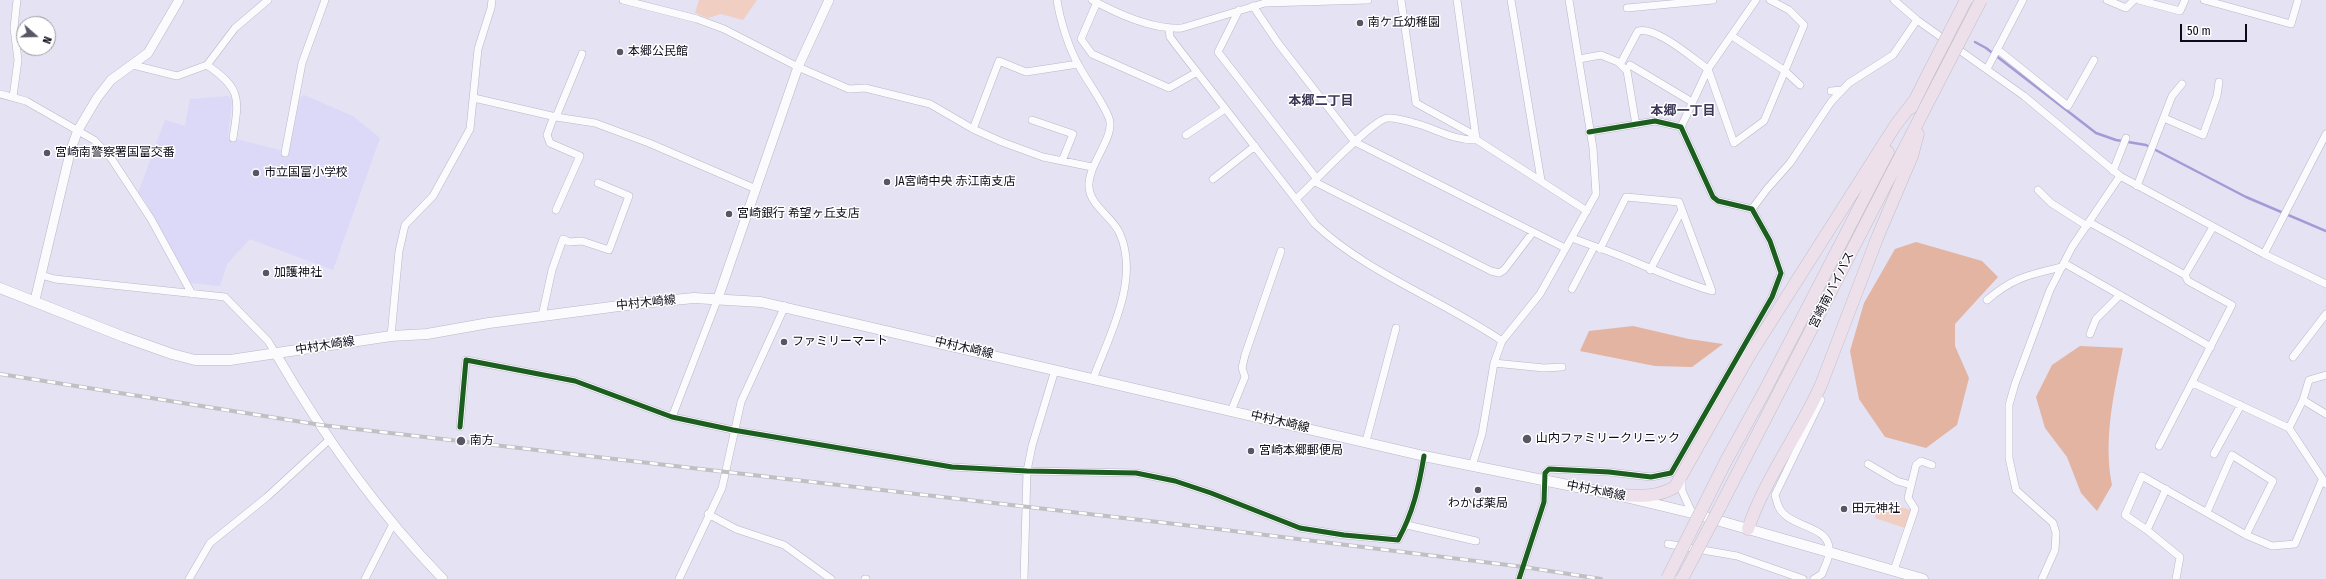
<!DOCTYPE html>
<html>
<head>
<meta charset="utf-8">
<style>
	body { margin:0 }
	#map { position:relative; width:2326px; height:579px; overflow:hidden; background:#e4e2f3; font-family:"Fira Sans Condensed",sans-serif }
	canvas { display:block }
	.north { position:absolute; left:16px; top:16px; width:40px; height:40px; box-sizing:border-box; background:#fff; border:1px solid #9e9da3; border-radius:50%; rotate:110deg; font-size:11px; font-weight:700; line-height:16px; text-align:center; color:#0d0b18 }
	.north::after { content:''; display:block; margin:auto; width:14px; height:18px; background:#585665; clip-path:polygon(50% 0,100% 100%,50% 72%,0 100%) }
	.scale { position:absolute; left:2180px; top:24px; width:67px; height:18px; box-sizing:border-box; border:2px solid #0d0b18; border-top:0; padding-left:5px; font-size:12px; line-height:14px; white-space:nowrap; color:#0d0b18; -webkit-text-stroke:3px #fff; paint-order:stroke }
</style>
</head>
<body>
<div id="map">
<canvas width="2326" height="579"></canvas>
<div class="north">N</div>
<div class="scale">50 m</div>
</div>
<script>
const context = document.querySelector('canvas').getContext('2d');
context.lineJoin = 'round';
function fill(path, color) { context.fillStyle = color; context.fill(path, 'evenodd'); }
function stroke(path, color, width, dash) { context.strokeStyle = color; context.lineWidth = width; context.lineCap = dash ? 'butt' : 'round'; context.setLineDash(dash || []); context.stroke(path); }
function drawText(font, color, halo, rows, align = 'center') {
  context.font = font + ' "Fira Sans Condensed","Noto Sans JP",sans-serif'; context.lineWidth = 3; context.setLineDash([]); context.textBaseline = 'middle'; context.strokeStyle = halo; context.fillStyle = color; for (const [text, x, y, turn = 0] of rows) {
    context.save(); context.translate(x, y); context.rotate((+turn || 0) * Math.PI / 180); context.textAlign = isNaN(turn) ? turn : align; if (halo) context.strokeText(text, 0, 0); context.fillText(text, 0, 0); context.restore();
  }
}
fill(new Path2D(`
	M304,95L353,116L380,138L333,270L250,239L227,264L220,286L191,283L144,199L138,193L165,120L185,126L190,99L228,96L232,100L228,137L288,152L300,98Z`), '#dcd8f8');
fill(new Path2D(`
	M699,0H757L743,20L721,14L708,18L695,13Z
	M1880,501L1911,510L1905,528L1875,518Z`), '#f1cec2');
fill(new Path2D(`
	M1916,242L1982,261L1998,277L1955,324V346L1969,378L1957,425L1926,448L1885,437L1859,399L1850,351L1864,303L1895,249Z
	M1633,326L1689,339L1723,344L1692,367L1655,366L1580,351L1589,331Z
	M2080,346L2123,348C2114,393 2103,439 2112,485L2097,511L2081,493L2067,457L2045,428L2036,397L2052,365Z`), '#e2b4a1');
stroke(new Path2D(`
	M1975,42L1986,48L2096,133L2116,140L2146,145L2246,197L2326,231`), '#a49ad6', 2.5);
const minor = new Path2D(`
	M623,0L697,19L724,29L798,67L849,89L865,88L930,104L973,129L1002,142L1043,157L1092,167
	M1057,0C1060,20 1069,49 1079,66C1088,83 1102,100 1109,118C1116,137 1087,165 1089,187C1090,206 1113,217 1120,234C1140,280 1109,336 1093,379
	M1092,0C1118,14 1152,30 1182,28L1265,3L1368,0
	M1401,0L1416,103L1476,136
	M1457,0L1476,138
	M1511,0L1541,180
	M1756,0L1708,69L1734,143L1764,121L1804,25L1789,10L1770,0
	M1894,0L1917,20L2024,96L2120,176L2264,254L2326,284
	M2107,0L2126,8L2134,0
	M2139,0L2180,11L2185,0
	M2204,0L2291,24L2298,0
	M1097,2L1081,39L1092,54L1169,88L1197,72
	M1253,6L1278,43L1355,142L1565,248
	M1627,8L1713,0
	M1239,10L1218,52L1317,179
	M1169,29L1170,37L1179,49L1315,224C1365,272 1444,301 1502,341
	M1732,36L1785,71L1800,85
	M1997,49L2068,106L2094,60
	M1579,59L1601,55L1618,62L1627,71L1636,125
	M1622,61L1638,31C1656,26 1692,58 1708,69L1681,127
	M133,65L177,76L207,65L235,28L268,0
	M207,65C242,89 239,99 233,138
	M1630,65L1692,102
	M1987,69L2023,0
	M1831,91L1842,90
	M0,94L26,101L94,140L111,158L151,219L192,294
	M13,97L18,60L14,28L17,0
	M474,98L556,117L595,123L649,143L756,189
	M554,116L547,135L550,143L580,156L556,210
	M556,117L582,54
	M2164,118L2203,135L2217,96L2219,82
	M1032,120L1073,134L1062,161
	M973,129L999,61L1026,72L1078,64
	M1186,135L1225,109
	M285,153L302,63L325,0
	M2113,171L2126,138
	M1213,179L1255,146
	M1315,182L1491,271L1499,273L1504,270L1533,232
	M2137,186L2172,96L2182,84
	M2038,190L2051,203L2087,226
	M1296,199C1311,186 1373,118 1388,118C1397,117 1409,122 1418,124C1438,130 1456,141 1477,140L1587,211
	M1752,209L1767,189L1790,163L1831,102L1849,83L1893,55L1917,20
	M2089,222L2185,275L2188,281L2232,305L2159,446
	M1572,238C1593,246 1615,253 1635,262C1661,273 1685,283 1712,291L1679,202L1626,197L1600,249
	M2264,254L2326,134
	M2064,263L2211,347
	M1650,270L1682,210
	M41,275L55,279L225,297L268,341L276,354
	M2185,275L2213,227
	M1572,289L1594,247
	M1987,300C2014,277 2029,275 2062,267
	M542,316L552,270L563,239L569,242L582,241L609,250L629,196L598,183
	M2090,334L2096,319L2120,295
	M391,336L399,251L405,225L433,196L470,129L478,49L491,8L492,0
	M2293,357L2326,314
	M1494,363L1544,368L1562,367
	M2193,383L2289,428L2326,484
	M2303,400L2326,414
	M1231,411L1245,377L1242,368L1245,355L1281,251
	M672,417L718,298
	M460,427L466,360L575,381L672,417L733,430L952,467L1027,471L1136,473L1175,481L1211,493L1300,528L1344,535L1398,540C1413,513 1419,486 1424,456
	M2289,428L2303,400L2309,380L2326,375
	M1366,441L1396,328
	M2214,454L2241,405
	M1868,464L1897,481L1911,485
	M1472,466L1482,434L1494,363L1502,341L1540,294L1596,194L1593,148L1569,0
	M1682,478V491L1692,513
	M2207,512L2232,455L2273,481L2246,535
	M708,514L736,529L784,545L831,579
	M1407,525L1476,541
	M2147,530L2166,489
	M1668,544L1737,556L1803,579
	M1894,570L1915,509L1908,498L1916,465L1921,461L1932,465
	M189,579L210,543L267,497L330,439
	M365,579L393,524
	M679,579L722,488L741,402L785,306
	M865,579H866
	M1024,579L1027,471L1032,446L1055,370
	M1519,579L1544,502L1545,473L1549,469L1609,472L1651,477L1671,473L1772,297L1781,273L1770,241L1752,209L1718,201L1713,197L1681,127L1655,121L1589,132
	M1814,579L1822,574C1824,568 1828,561 1829,554C1833,527 1797,528 1784,514C1778,509 1777,502 1775,495L1821,400
	M2042,579L2055,550L2056,533L2053,523L2016,490L2009,458V405L2015,384L2050,290L2072,247L2120,176
	M2176,579L2180,557L2147,530L2125,515L2142,476L2246,535L2272,546L2295,544L2322,480`);
const tertiary = new Path2D(`
	M718,298L798,67L829,0
	M35,300L71,149L78,130L97,98L111,80L148,53L179,0
	M276,354C323,435 378,512 443,579`);
const secondary = new Path2D(`
	M0,288L124,337L172,354L195,360H230L391,336L427,334L489,323L642,303L694,298L761,302L1424,456L1617,495L1692,513L1923,579`);
const trunk = new Path2D(`
	M1911,108L1928,74
	M1726,461L1764,392L1888,152
	M1617,495C1639,496 1656,498 1675,487L1749,356L1895,126L1914,101
	M1720,507L1938,83
	M1748,529C1765,478 1799,434 1821,385L1878,236L1912,156L1918,134`);
stroke(minor, '#b9b7c5', 8);
stroke(tertiary, '#b9b7c5', 10);
stroke(secondary, '#b9b7c5', 11);
stroke(trunk, '#c0bfc8', 13);
stroke(minor, '#fbfbfd', 7);
stroke(tertiary, '#fbfbfd', 9);
stroke(secondary, '#fbfbfd', 10);
stroke(trunk, '#eee0ea', 12);
const rail = new Path2D(`
	M0,374L321,425L1201,527L1524,567L1601,579`);
stroke(rail, '#c0bfc4', 4);
stroke(rail, '#fff', 2.5, [8]);
const trunkBridge = new Path2D(`
	M1928,74L1966,0
	M1938,83L1981,0
	M1667,579L1726,461
	M1682,579L1720,507`);
stroke(trunkBridge, '#c0bfc8', 13, []);
stroke(trunkBridge, '#eee0ea', 12);
stroke(new Path2D(`
	M460,427L466,360L575,381L672,417L733,430L952,467L1027,471L1136,473L1175,481L1211,493L1300,528L1344,535L1398,540C1413,513 1419,486 1424,456
	M1519,579L1544,502L1545,473L1549,469L1609,472L1651,477L1671,473L1772,297L1781,273L1770,241L1752,209L1718,201L1713,197L1681,127L1655,121L1589,132`), '#1b5e20', 5);
for (const [x, y, r, color] of [
	[1360,23,4,"#585665"],
	[620,52,4,"#585665"],
	[47,153,4,"#585665"],
	[256,173,4,"#585665"],
	[887,182,4,"#585665"],
	[729,214,4,"#585665"],
	[266,273,4,"#585665"],
	[784,342,4,"#585665"],
	[1527,439,5,"#585665"],
	[461,441,5,"#585665"],
	[1251,451,4,"#585665"],
	[1478,490,4,"#585665"],
	[1844,509,4,"#585665"]
]) { const dot = new Path2D(); dot.arc(x, y, r, 0, 2 * Math.PI); context.fillStyle = color; context.fill(dot); stroke(dot, '#fff', 1.5); }
drawText('12px', '#0d0b18', '#fff', [
	["南ケ丘幼稚園",1368,23],
	["本郷公民館",628,52],
	["宮崎南警察署国富交番",55,153],
	["市立国富小学校",264,173],
	["JA宮崎中央 赤江南支店",895,182],
	["宮崎銀行 希望ヶ丘支店",737,214],
	["加護神社",274,273],
	["ファミリーマート",792,342],
	["山内ファミリークリニック",1536,439],
	["南方",470,441],
	["宮崎本郷郵便局",1259,451],
	["わかば薬局",1478,504,"center"],
	["田元神社",1852,509]
], 'left');
drawText('12px', '#0d0b18', '#fff', [
	["宮崎南バイパス",1832,290,-63],
	["中村木崎線",646,303,-6],
	["中村木崎線",325,346,-9],
	["中村木崎線",964,348,13],
	["中村木崎線",1280,422,13],
	["中村木崎線",1596,491,11]
]);
drawText('bold 13px', '#3b3655', '#fff', [
	["本郷二丁目",1321,101],
	["本郷一丁目",1683,111]
]);
</script>
</body>
</html>
